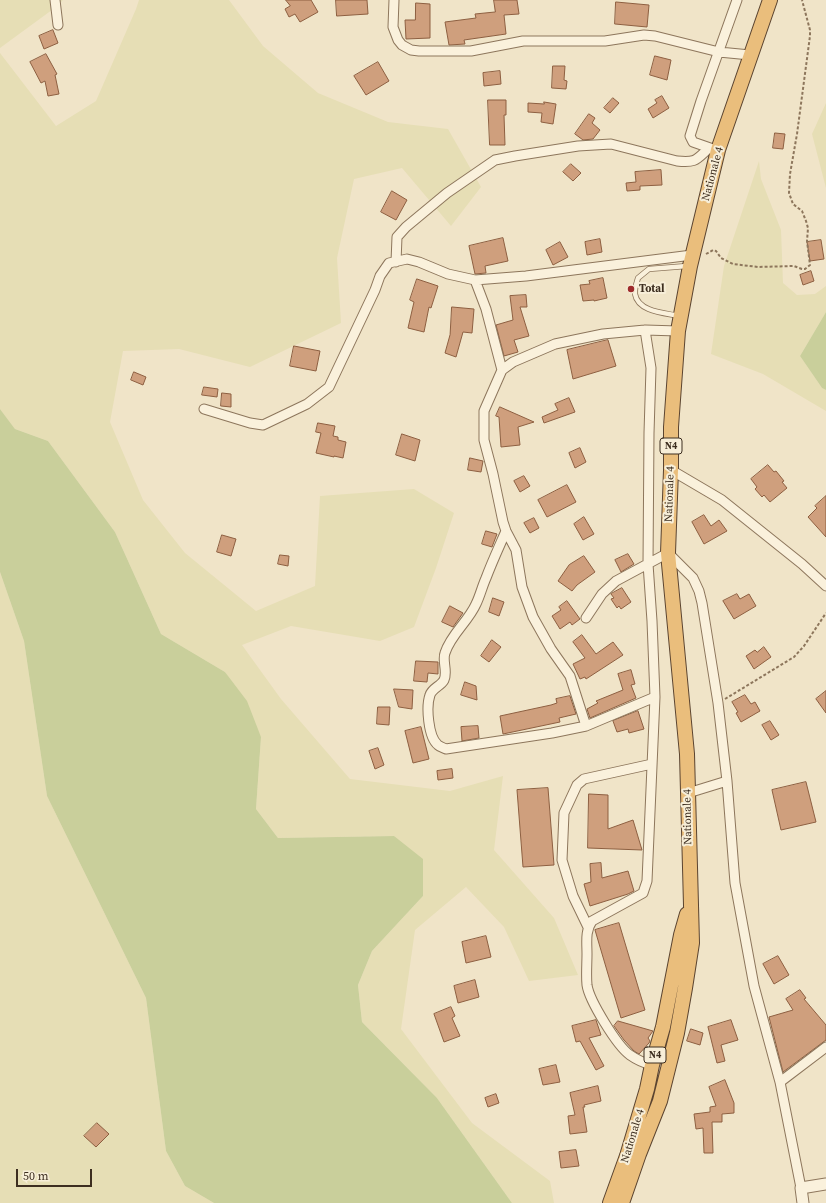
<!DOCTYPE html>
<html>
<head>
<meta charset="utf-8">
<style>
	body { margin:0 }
	#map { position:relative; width:826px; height:1203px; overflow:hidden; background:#f0e4c8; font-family:"Source Serif 4",serif }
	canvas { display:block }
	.scale { position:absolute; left:16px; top:1169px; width:76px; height:18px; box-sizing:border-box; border:2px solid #3d2e20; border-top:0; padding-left:5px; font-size:12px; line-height:14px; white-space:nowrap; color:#3d2e20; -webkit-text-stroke:3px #f7eed8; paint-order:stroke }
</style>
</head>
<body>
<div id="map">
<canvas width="826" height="1203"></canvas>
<div class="scale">50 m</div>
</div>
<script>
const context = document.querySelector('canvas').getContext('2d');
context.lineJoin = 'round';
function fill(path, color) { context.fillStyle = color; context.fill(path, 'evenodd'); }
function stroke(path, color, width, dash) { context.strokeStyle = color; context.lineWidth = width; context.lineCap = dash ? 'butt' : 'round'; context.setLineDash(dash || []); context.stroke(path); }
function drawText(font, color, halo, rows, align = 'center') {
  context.font = font + ' "Source Serif 4",serif'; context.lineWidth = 4; context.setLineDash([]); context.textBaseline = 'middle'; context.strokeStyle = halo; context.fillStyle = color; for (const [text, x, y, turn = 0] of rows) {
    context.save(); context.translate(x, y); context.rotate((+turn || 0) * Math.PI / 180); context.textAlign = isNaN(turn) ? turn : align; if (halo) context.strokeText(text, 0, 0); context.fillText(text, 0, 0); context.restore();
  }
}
fill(new Path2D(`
	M0,0H63L56,7L0,48Z
	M139,0H229L263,46L318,93L388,122L448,129L481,187L451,226L402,168L354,179L337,258L341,323L250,367L179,349L123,351L110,422L143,500L185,553L256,611L315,586L320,496L414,489L454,513L436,568L414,627L380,641L291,626L242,645L281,699L350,779L450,791L503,776L494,850L554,918L578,975L529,981L504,927L466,887L415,930L401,1029L472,1123L550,1181L554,1203H512L437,1098L362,1022L358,985L372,951L423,896L394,836L278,838L256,809L261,737L225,672L161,634L115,532L48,441L15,429L0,409V53L56,126L96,101L136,9Z
	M826,103V188L812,134Z
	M759,161L761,179L781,230L783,283L797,295L815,294L826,286V312L800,356L822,388L826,390V411L763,374L711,354L724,266Z
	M0,572L24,641L47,796L146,998L166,1151L185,1186L214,1203H0Z`), '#e6deb5');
fill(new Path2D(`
	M826,312V390L822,388L800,356Z
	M0,409L15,429L48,441L115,532L161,634L225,672L247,701L261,737L256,809L278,838L394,836L423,859V896L372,951L358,985L362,1022L437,1098L512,1203H214L185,1186L166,1151L146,998L47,796L24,641L0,572Z`), '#c9cf9b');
const building = new Path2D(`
	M286,0H311L318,12L300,22L295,14L289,17L285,9L290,6Z
	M336,0H367L368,14L337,16Z
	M494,0H517L519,14L504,15L506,34L464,40L465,44L449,45L445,22L476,18L475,14L495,12Z
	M616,2L649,5L647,27L615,24Z
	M416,3L430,4V38L406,39L405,20H415Z
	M53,30L58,43L44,49L39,36Z
	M46,54L57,74L55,75L59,94L48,96L45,81L41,83L30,62Z
	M655,56L671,60L667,80L650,75Z
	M378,62L389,81L366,95L354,76Z
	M553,66H565L564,80L567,81L566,89L552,88Z
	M500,71L501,84L484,86L483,73Z
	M662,96L669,108L653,118L648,109L657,103L655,100Z
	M613,98L619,103L610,113L604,108Z
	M488,100H506V115H504L505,145H490Z
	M544,102L556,104L553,124L541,122L542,113L528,112V103L544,104Z
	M589,114L595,118L592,123L600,130L593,139L583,140L575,134Z
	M775,133L785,134L783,149L773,148Z
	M571,164L581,173L573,181L563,172Z
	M661,170L662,185L640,186V190L627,191L626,183L636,182L635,172Z
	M392,191L407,200L396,220L381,212Z
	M503,238L508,261L485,266L486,273L475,274L469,246Z
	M600,239L602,252L587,255L585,242Z
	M821,240L824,259L810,261L807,242Z
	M560,242L568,257L553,265L546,250Z
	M811,271L814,281L803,285L800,275Z
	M603,278L607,298L594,301V300L583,301L580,285L590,284L589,281Z
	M417,279L438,286L431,308L429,307L424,332L408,328L414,302L410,300Z
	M526,295L527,307H520L529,336L514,340L518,352L504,356L496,325L513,320L510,296Z
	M452,307L474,309L472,333L463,332L456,357L445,353L450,335Z
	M608,340L616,366L573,379L567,350Z
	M294,346L320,351L316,371L290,366Z
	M134,372L146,377L143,385L131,380Z
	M204,387L218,389L217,397L202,395Z
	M222,393L231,394V407L221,406Z
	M569,398L575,412L544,423L542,417L558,410L555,404Z
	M500,407L534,422L518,427L520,445L501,447L499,417L496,416Z
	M318,423L335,426L333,436L338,437V440L346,442L343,458L334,456V457L316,453L321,433L316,432Z
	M402,434L420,440L415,461L396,455Z
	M580,448L586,462L575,468L569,453Z
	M470,458L483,461L481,472L468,470Z
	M768,465L774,472L776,471L784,481L782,482L787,488L770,502L764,495L762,497L755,489L757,487L751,479Z
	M524,476L530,486L520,492L514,481Z
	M567,485L576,502L547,517L538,500Z
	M826,496V537L808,517L817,508L815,506Z
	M704,515L711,526L719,520L727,531L704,544L692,522Z
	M584,517L594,534L583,540L574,524Z
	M534,518L539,528L530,533L524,523Z
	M486,531L497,534L492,547L482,544Z
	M222,535L236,539L231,556L217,552Z
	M628,554L634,564L621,572L615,560Z
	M280,555L289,556L288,566L278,564Z
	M584,556L595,572L577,585L572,591L558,581L569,565Z
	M622,588L631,602L621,609L619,606L617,608L611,599L614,598L611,594Z
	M737,594L740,599L749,594L756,606L734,619L723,601Z
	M493,598L504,602L499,616L489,612Z
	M567,601L580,619L572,625L570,622L560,629L552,616L561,610L559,607Z
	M450,606L463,613L453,627L442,622Z
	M582,635L596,654L613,642L623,655L586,679L585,677L580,679L573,664L585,658L573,642Z
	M492,640L501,647L489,662L481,656Z
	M764,647L771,657L754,669L746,656L755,650L757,652Z
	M416,661L438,662V674L428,673L427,682L414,681Z
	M631,670L635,684L631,685L636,698L590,718L587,709L598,703L596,701L623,690L618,674Z
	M465,682L476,686L477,700L461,695Z
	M394,689L413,690L412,709L399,707Z
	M826,691V713L816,699Z
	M745,695L751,704L755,702L760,711L741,722L736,713L738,712L732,702Z
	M570,696L576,714L559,718L560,722L503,734L500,716L551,705L557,703L556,699Z
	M378,707H390L389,725L377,724Z
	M638,711L644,729L629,733L628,729L617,732L613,721Z
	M770,721L779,735L771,740L762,725Z
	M478,726L479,738L462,741L461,727Z
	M421,727L429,759L413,763L405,731Z
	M378,748L384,765L375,769L369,751Z
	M452,769L453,778L438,780L437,771Z
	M806,782L816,822L781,830L772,790Z
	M548,788L554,865L523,867L517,790Z
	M589,794L608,795V829L633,820L642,850L588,848Z
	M601,863L602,878L628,871L634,891L628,894L590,906L584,884L591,882L590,864Z
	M619,923L645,1010L621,1018L595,930Z
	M486,936L491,957L466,963L462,942Z
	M778,956L789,975L774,984L763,964Z
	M475,980L479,997L458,1003L454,986Z
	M800,990L806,998L804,999L826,1025V1040L783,1072L769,1017L793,1010L786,999Z
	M451,1007L455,1016L452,1018L460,1036L444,1042L434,1014Z
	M596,1020L601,1035L589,1038L604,1066L596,1070L580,1041L576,1042L572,1026Z
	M731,1020L738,1040L721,1045L725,1061L717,1063L708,1027Z
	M618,1021L653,1031L648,1038L650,1041L649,1043L639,1054L634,1051L624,1040L614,1026Z
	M691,1029L703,1033L700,1045L687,1041Z
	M556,1065L560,1082L543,1085L539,1069Z
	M725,1080L734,1103V1113L722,1114V1122H712L713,1153H704L703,1128L696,1129L694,1114L710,1112V1107L716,1106L709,1087Z
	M598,1086L601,1101L584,1105L585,1107H583L587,1132L570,1134L568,1116L575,1115L570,1093Z
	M496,1094L499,1103L488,1107L485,1098Z
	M97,1123L109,1134L96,1147L84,1136Z
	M576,1150L579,1166L561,1168L559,1152Z`);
fill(building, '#cf9f7d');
stroke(building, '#8d5f41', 1);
const service = new Path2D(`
	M679,316C665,313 638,312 635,294C634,289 637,282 638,278L649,269L687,266`);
const minor = new Path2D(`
	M55,0L58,25
	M394,0L393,27L398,40L402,45L411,50L419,51H471L523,41H605L644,35L655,36L719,52L750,55
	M713,149L693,142L690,136L701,101L737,0
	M396,262L397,237L406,227L447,193L495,160L515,156L578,146L611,144L677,161C696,163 696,160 709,148
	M475,280L486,309L502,370
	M645,330L651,368L649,433L648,564L652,621L655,697L647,881L643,893L592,921C585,931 587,942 587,954C587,964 586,975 587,985C589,1000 617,1046 630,1055C637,1060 644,1063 652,1065
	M204,409L250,423L263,425L307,404L329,387L375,290L380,276L389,263L407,259L419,262L448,274L475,280L526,276L692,255
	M671,470L722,500L802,564L826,586
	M506,531C499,547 492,562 486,578C482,587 480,596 476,604C468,622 451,634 445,653C442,661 448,672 444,680C441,686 432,688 430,695C426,706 428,737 438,745C440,747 444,748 446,749L552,733L586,726L655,697
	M586,618L602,594L616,581L668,553L693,578L699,591L702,603L718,703L727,781L735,883L754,986L780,1082L801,1188
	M586,726L570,676L551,649L533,617L522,587L516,550L506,531L503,522L493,474L484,440V411L502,370L513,362L555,344L603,334L645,330L678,331
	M688,793L727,781
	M588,927L573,896L562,860L564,813L577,785L584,779L652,764
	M780,1082L826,1047`);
const tertiary = new Path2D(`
	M803,1203L801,1188L826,1184`);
const trunk = new Path2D(`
	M610,1203L627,1156L647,1089L652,1065L663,1027L681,935L687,914
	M622,1203L639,1154L660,1101L677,1033L685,988L692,943L687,754L668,553L671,470V427L678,331L690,266L718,150L770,0`);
stroke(service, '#8d765c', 6);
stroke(minor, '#8d765c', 11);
stroke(tertiary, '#8d765c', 13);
stroke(trunk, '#5b4430', 16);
stroke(new Path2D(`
	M706,254L713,250L716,251L721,258L733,264L758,267L794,266L802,269H805L810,265L807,241L808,228L806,221L802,211L793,204L789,193L790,174L797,134L810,36V30L802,0
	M725,699L794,657L804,646L826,613`), '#8d765c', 2, [3, 2]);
stroke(service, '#faf1dc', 4.5);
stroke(minor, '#faf1dc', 9);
stroke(tertiary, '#faf1dc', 11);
stroke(trunk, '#eabe7c', 14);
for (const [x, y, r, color] of [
	[631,289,4,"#9e2a2b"]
]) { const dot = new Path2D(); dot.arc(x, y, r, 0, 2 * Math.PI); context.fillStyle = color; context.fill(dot); stroke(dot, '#f7eed8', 1.5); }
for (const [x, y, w] of [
	[671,446,22],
	[655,1055,22]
]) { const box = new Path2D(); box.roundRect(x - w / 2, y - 8, w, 16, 3); context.fillStyle = '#f7eed8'; context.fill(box); stroke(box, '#3d2e20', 1); }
drawText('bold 10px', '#3d2e20', null, [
	["N4",671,446],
	["N4",655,1055]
]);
drawText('11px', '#3d2e20', '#f7eed8', [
	["Nationale 4",713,174,-75],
	["Nationale 4",670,494,-88],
	["Nationale 4",688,817,-91],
	["Nationale 4",633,1136,-73]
]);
drawText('bold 11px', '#3d2e20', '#f7eed8', [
	["Total",639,289]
], 'left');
</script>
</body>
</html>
